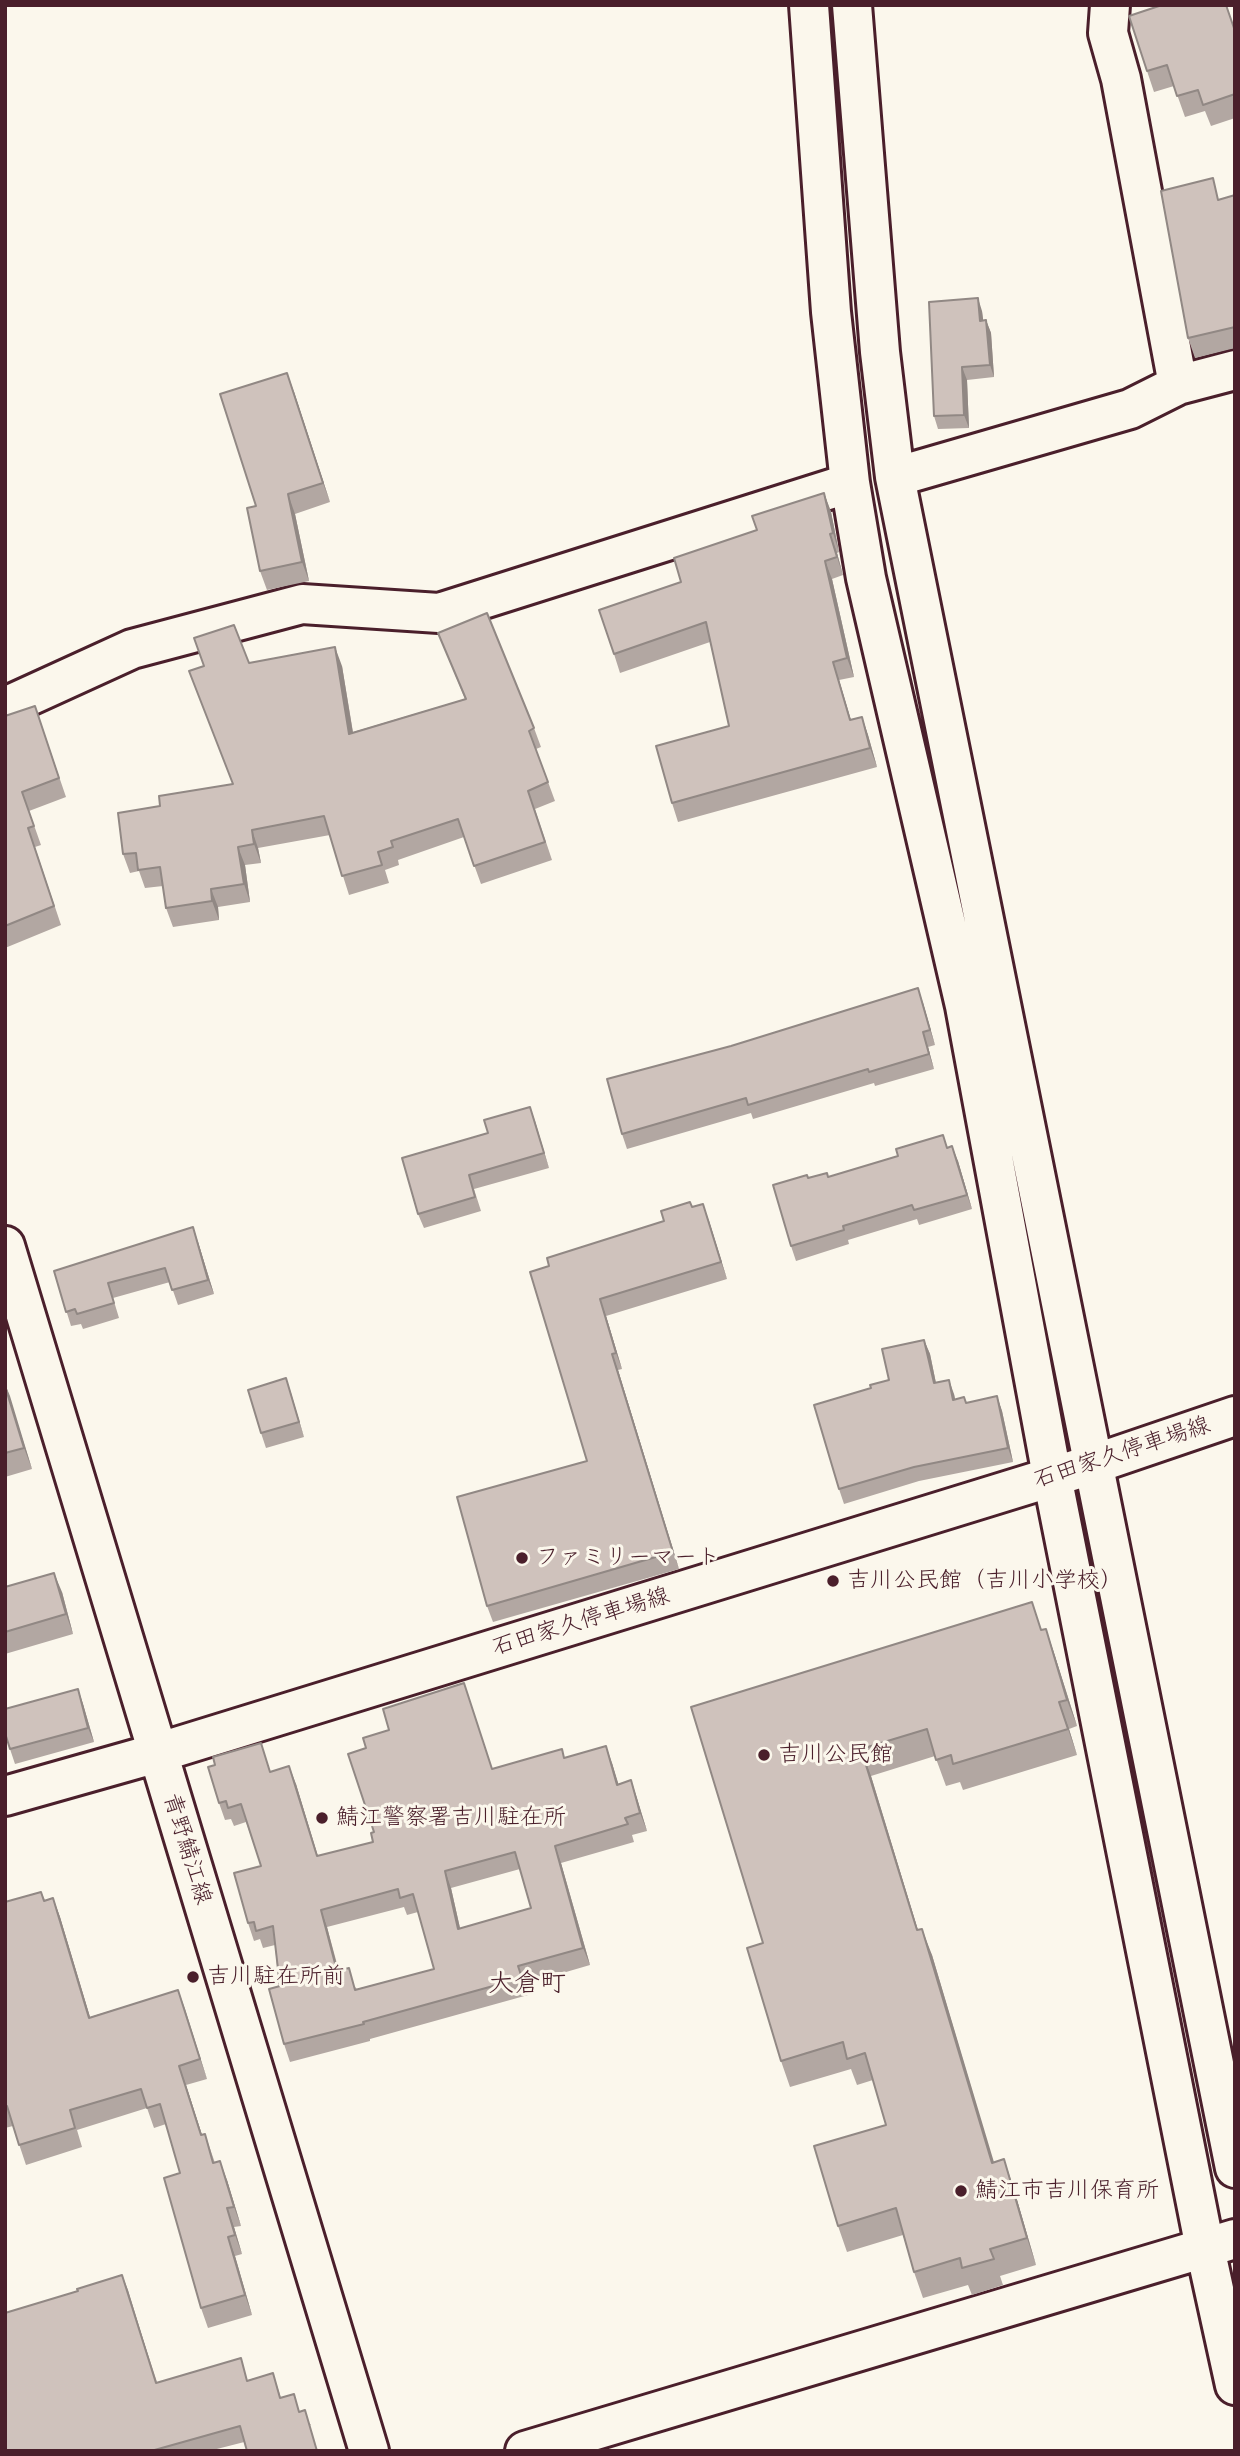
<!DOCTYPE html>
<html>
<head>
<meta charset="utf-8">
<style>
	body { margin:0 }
	#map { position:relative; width:1240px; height:2456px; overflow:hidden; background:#fbf7ec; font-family:"Patrick Hand",sans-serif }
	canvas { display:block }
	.frame { position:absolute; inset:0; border:7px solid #4a1f2b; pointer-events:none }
</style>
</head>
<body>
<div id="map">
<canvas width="1240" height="2456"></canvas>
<div class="frame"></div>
</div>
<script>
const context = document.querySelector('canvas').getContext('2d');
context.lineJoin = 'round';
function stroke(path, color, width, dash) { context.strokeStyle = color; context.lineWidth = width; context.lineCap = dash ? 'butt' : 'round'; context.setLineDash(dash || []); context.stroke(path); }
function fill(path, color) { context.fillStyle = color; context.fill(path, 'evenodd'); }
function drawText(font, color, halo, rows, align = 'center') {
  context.font = font + ' "Patrick Hand","Klee One",sans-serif'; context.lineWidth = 6; context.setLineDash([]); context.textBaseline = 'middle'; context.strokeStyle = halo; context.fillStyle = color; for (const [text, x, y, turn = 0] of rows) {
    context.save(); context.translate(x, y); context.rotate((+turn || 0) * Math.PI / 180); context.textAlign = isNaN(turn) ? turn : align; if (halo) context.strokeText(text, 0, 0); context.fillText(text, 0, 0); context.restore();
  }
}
const minor = new Path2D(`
	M809,5L831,312L850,483L866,578L965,1006L1052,1476L1205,2248L1235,2385
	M852,5L880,352L895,477L1235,2168
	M1110,5L1108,33L1121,79L1178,385
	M895,477L1130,409L1178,385L1235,370
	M5,707L132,649L302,604L439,613L850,483
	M525,2451L1235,2239`);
const major = new Path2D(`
	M5,1246L369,2451
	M5,1796L157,1753L1094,1464L1235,1416`);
stroke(minor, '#4a1f2b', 44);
stroke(major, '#4a1f2b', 44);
stroke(minor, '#fbf7ec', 38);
stroke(major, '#fbf7ec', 38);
fill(new Path2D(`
	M1235,29V118L1211,126L1205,111L1185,117L1174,86L1154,92L1147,71Z
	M1235,195V348L1195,358L1188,338L1220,199Z
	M982,311L983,321L986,320L991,333L994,377L967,380L969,428L938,429L934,416Z
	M294,392L330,502L295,514L309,581L267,590L260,571L256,506Z
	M824,493L831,512L839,552L837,553L843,575L832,579L854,677L839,680L851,720L862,717L868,735L877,767L678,822L672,803L729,726L710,642L620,673L614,654L681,582L757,530Z
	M438,633L534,728L541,747L536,749L555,801L535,809L552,860L481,884L464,837L398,860L399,865L385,870L389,883L349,895L330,835L258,848L261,863L245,865L250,902L218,907L219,920L173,927L166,908L163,886L145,888L139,871L130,873L123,854L160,806L233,784L249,663L342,666L353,732L465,699Z
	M35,706L66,797L29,811L41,845L35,847L61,925L5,948V716Z
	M923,1003L935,1045L928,1047L934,1069L875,1086L874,1083L753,1119L751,1113L627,1149L622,1134Z
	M530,1107L549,1168L474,1189L481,1211L424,1228L418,1214L488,1133Z
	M943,1135L947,1148L958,1161L972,1209L919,1225L917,1219L848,1240L849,1244L796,1261L791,1246L808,1178L828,1177L898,1156Z
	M692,1207L709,1221L727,1279L606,1316L622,1369L618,1370L679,1569L493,1622L487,1606L587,1461L549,1266L664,1221Z
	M198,1242L214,1294L178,1305L170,1282L113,1298L119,1318L83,1329L81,1324L71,1326L54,1271Z
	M924,1340L930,1354L936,1383L954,1394L955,1399L966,1403L997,1396L1002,1411L1013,1462L919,1481L844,1504L839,1489L871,1388L889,1380Z
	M286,1378L304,1437L266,1448L261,1433Z
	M5,1384L32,1469L5,1477Z
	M5,1587L62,1592L73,1634L5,1654Z
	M1046,1629L1055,1656L1077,1726L1069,1729L1077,1755L963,1790L960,1782L946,1786L935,1756L871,1776L918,1930L932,1955L993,2162L1013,2186L1036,2265L1000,2276L1003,2285L972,2295L968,2285L923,2298L914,2272L903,2235L847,2252L838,2226L886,2125L873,2080L857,2085L851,2069L790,2087L781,2061L763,1943L691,1707Z
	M464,1683L492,1769L565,1758L612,1763L618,1784L631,1780L647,1831L632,1835L634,1842L561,1863L590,1965L525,1984L528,1995L370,2039V2041L290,2062L284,2044L275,1945L263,1948L260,1939L254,1941L248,1923L261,1866L246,1822L234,1826L231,1819L225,1820L219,1803L271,1772L296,1784L318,1856L373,1842L374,1832L366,1748L389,1730ZM520,1869L531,1908L460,1928L451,1888ZM404,1907L407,1915L418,1912L434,1969L357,1989L339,1971L327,1927Z
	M78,1689L83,1704L94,1742L15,1764L10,1749Z
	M41,1892L45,1900L53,1898L60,1917L90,2017L178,1990L207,2079L186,2085L202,2135L205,2134L215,2163L227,2180L241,2226L234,2227L242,2254L235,2256L252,2315L208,2328L201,2308L180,2173L166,2124L154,2128L147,2108L77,2130L82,2147L26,2165L13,2126L5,2128V1902Z
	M122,2275L157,2382L248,2380L273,2373L281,2398L300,2412L311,2425L209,2451H5L78,2291Z`), '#b2a7a2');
fill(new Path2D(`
	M978,298L982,311L985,334L980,321Z
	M986,320L991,333L994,377L990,365Z
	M962,367L967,380L969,428L964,415Z
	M287,373L294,392L330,502L323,483Z
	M824,493L831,512L839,552L833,533Z
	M288,494L295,514L309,581L302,562Z
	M830,534L837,553L843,575L837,557Z
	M825,561L832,579L854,677L847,658Z
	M335,647L342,666L356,752L349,734Z
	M833,662L839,680L856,738L850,720Z
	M862,717L868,735L877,767L870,748Z
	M252,830L258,848L261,863L254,844Z
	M238,847L245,865L250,902L244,884Z
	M211,889L218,907L219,920L212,901Z
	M918,988L923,1003L935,1045L930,1030Z
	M923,1032L928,1047L934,1069L929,1054Z
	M530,1107L535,1121L549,1168L544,1153Z
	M952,1146L958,1161L972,1209L967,1195Z
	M703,1204L709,1221L727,1279L721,1262Z
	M193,1227L198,1242L214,1294L208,1280Z
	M600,1299L606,1316L622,1369L616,1353Z
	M924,1340L930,1354L939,1398L934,1383Z
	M612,1354L618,1370L679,1569L673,1552Z
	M286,1378L291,1393L304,1437L299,1422Z
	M949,1380L954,1394L958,1414L953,1400Z
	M5,1384L10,1396L32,1469L24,1448Z
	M997,1396L1002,1411L1013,1462L1008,1448Z
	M54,1573L62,1592L73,1634L66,1614Z
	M1046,1629L1055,1656L1077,1726L1067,1700Z
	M78,1689L83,1704L94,1742L88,1728Z
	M1059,1702L1069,1729L1077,1755L1068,1729Z
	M606,1746L612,1763L624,1802L617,1785Z
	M861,1749L871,1776L926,1957L917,1930Z
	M289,1766L296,1784L323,1874L317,1856Z
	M631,1780L637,1798L647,1831L640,1813Z
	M555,1846L561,1863L590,1965L583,1948Z
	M445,1871L451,1888L464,1946L458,1929Z
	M53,1898L60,1917L96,2037L89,2018Z
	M321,1910L327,1927L343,1989L337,1971Z
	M922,1929L932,1955L1002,2189L992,2163Z
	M178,1990L185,2009L207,2079L200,2059Z
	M179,2066L186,2085L208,2154L201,2135Z
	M1004,2159L1013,2186L1036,2265L1027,2238Z
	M220,2161L227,2180L241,2226L234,2207Z
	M227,2208L234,2227L242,2254L235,2235Z
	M228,2237L235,2256L252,2315L245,2295Z
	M122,2275L128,2290L161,2398L156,2383Z`), '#918884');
const building = new Path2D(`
	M1162,5H1226L1235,31V94L1203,105L1198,90L1177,96L1167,65L1147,71L1129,16Z
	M1213,178L1218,200L1235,195V327L1188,338L1161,191Z
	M978,298L980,321L986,320L990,365L962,367L964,415L934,416L929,302Z
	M287,373L323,483L288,494L302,562L260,571L247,508L256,506L220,394Z
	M824,493L833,533L830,534L837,557L825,561L847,658L833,662L850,720L862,717L870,748L672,803L656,746L729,726L706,622L614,654L599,610L681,582L674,558L757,530L752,516Z
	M487,613L534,728L529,731L548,782L528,791L545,842L474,866L458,819L391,841L393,847L378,852L382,865L342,876L324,816L252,830L254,844L238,847L244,884L211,889L212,901L166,908L160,867L138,870L136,853L123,854L118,813L160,806L159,796L233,784L189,671L204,666L194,638L234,625L249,663L335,647L349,734L466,699L438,633Z
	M35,706L59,778L22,792L34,826L28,828L54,906L5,926V716Z
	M918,988L930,1030L923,1032L929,1054L869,1072L868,1069L748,1105L746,1098L622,1134L607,1079L731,1046Z
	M530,1107L544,1153L469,1175L475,1197L418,1214L402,1158L488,1133L484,1120Z
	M943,1135L947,1148L952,1146L967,1195L914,1210L912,1205L843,1226L844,1230L791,1246L773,1185L807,1175L808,1178L827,1173L828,1177L898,1156L896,1149Z
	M690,1202L692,1207L703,1204L721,1262L600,1299L616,1353L612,1354L673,1552L487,1606L457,1497L587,1461L530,1272L549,1266L547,1258L664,1221L661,1211Z
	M193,1227L208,1280L172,1290L165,1268L108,1283L114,1303L77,1314L75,1309L66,1312L54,1271Z
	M924,1340L934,1383L949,1380L953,1400L964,1397L966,1403L997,1396L1008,1448L914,1467L839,1489L814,1405L871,1388L870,1385L889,1380L882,1349Z
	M286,1378L299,1422L261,1433L248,1390Z
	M5,1386L24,1448L5,1453Z
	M54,1573L66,1614L5,1632V1587Z
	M1032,1602L1041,1630L1046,1629L1067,1700L1059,1702L1068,1729L953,1764L951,1755L936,1760L927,1729L861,1749L917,1930L922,1929L992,2163L1004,2159L1027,2238L990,2249L994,2259L962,2268L960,2258L914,2272L896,2208L838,2226L814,2146L886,2125L865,2053L847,2059L843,2042L781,2061L747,1948L763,1943L691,1707Z
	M464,1683L492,1769L562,1749L564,1758L606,1746L617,1785L631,1780L640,1813L625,1818L628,1824L555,1846L583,1948L518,1966L522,1978L363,2022L364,2024L284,2044L269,1989L280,1986L273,1926L256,1931L254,1922L248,1923L234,1873L261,1866L241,1804L228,1808L226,1801L219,1803L208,1767L215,1765L213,1757L261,1743L270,1772L289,1766L317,1856L373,1842L371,1833L374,1832L348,1754L366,1748L363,1738L389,1730L383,1709ZM515,1852L531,1908L458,1929L445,1871ZM398,1889L400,1898L413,1894L434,1969L355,1990L349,1968L337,1971L321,1910Z
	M78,1689L88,1728L10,1749L5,1733V1709Z
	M41,1892L44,1901L53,1898L89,2018L178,1990L200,2059L179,2066L201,2135L205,2134L213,2163L220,2161L234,2207L227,2208L235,2235L228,2237L245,2295L201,2308L164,2178L180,2173L160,2104L147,2108L141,2089L70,2110L75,2128L19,2145L7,2106L5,2107V1902Z
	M122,2275L156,2383L241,2358L247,2381L273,2373L280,2398L294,2394L299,2412L305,2410L317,2451H247L240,2426L151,2451H5V2313L78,2291L77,2289Z`);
fill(building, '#cfc2bc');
stroke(building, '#918884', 2);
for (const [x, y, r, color] of [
	[522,1558,7,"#4a1f2b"],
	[833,1581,7,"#4a1f2b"],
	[764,1755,7,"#4a1f2b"],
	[322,1818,7,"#4a1f2b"],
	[193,1977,7,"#4a1f2b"],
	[961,2191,7,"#4a1f2b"]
]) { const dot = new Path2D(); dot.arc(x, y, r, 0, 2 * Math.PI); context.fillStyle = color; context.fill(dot); stroke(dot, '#fbf7ec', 2.5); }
drawText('23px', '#4a1f2b', '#fbf7ec', [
	["石田家久停車場線",1122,1453,-18],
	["石田家久停車場線",581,1622,-17],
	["青野鯖江線",187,1849,73]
]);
drawText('23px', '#4a1f2b', '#fbf7ec', [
	["ファミリーマート",536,1558],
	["吉川公民館（吉川小学校）",847,1581],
	["吉川公民館",778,1755],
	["鯖江警察署吉川駐在所",336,1818],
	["吉川駐在所前",207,1977],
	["鯖江市吉川保育所",975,2191]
], 'left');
drawText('26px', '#4a1f2b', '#fbf7ec', [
	["大倉町",527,1984]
]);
</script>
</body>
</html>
